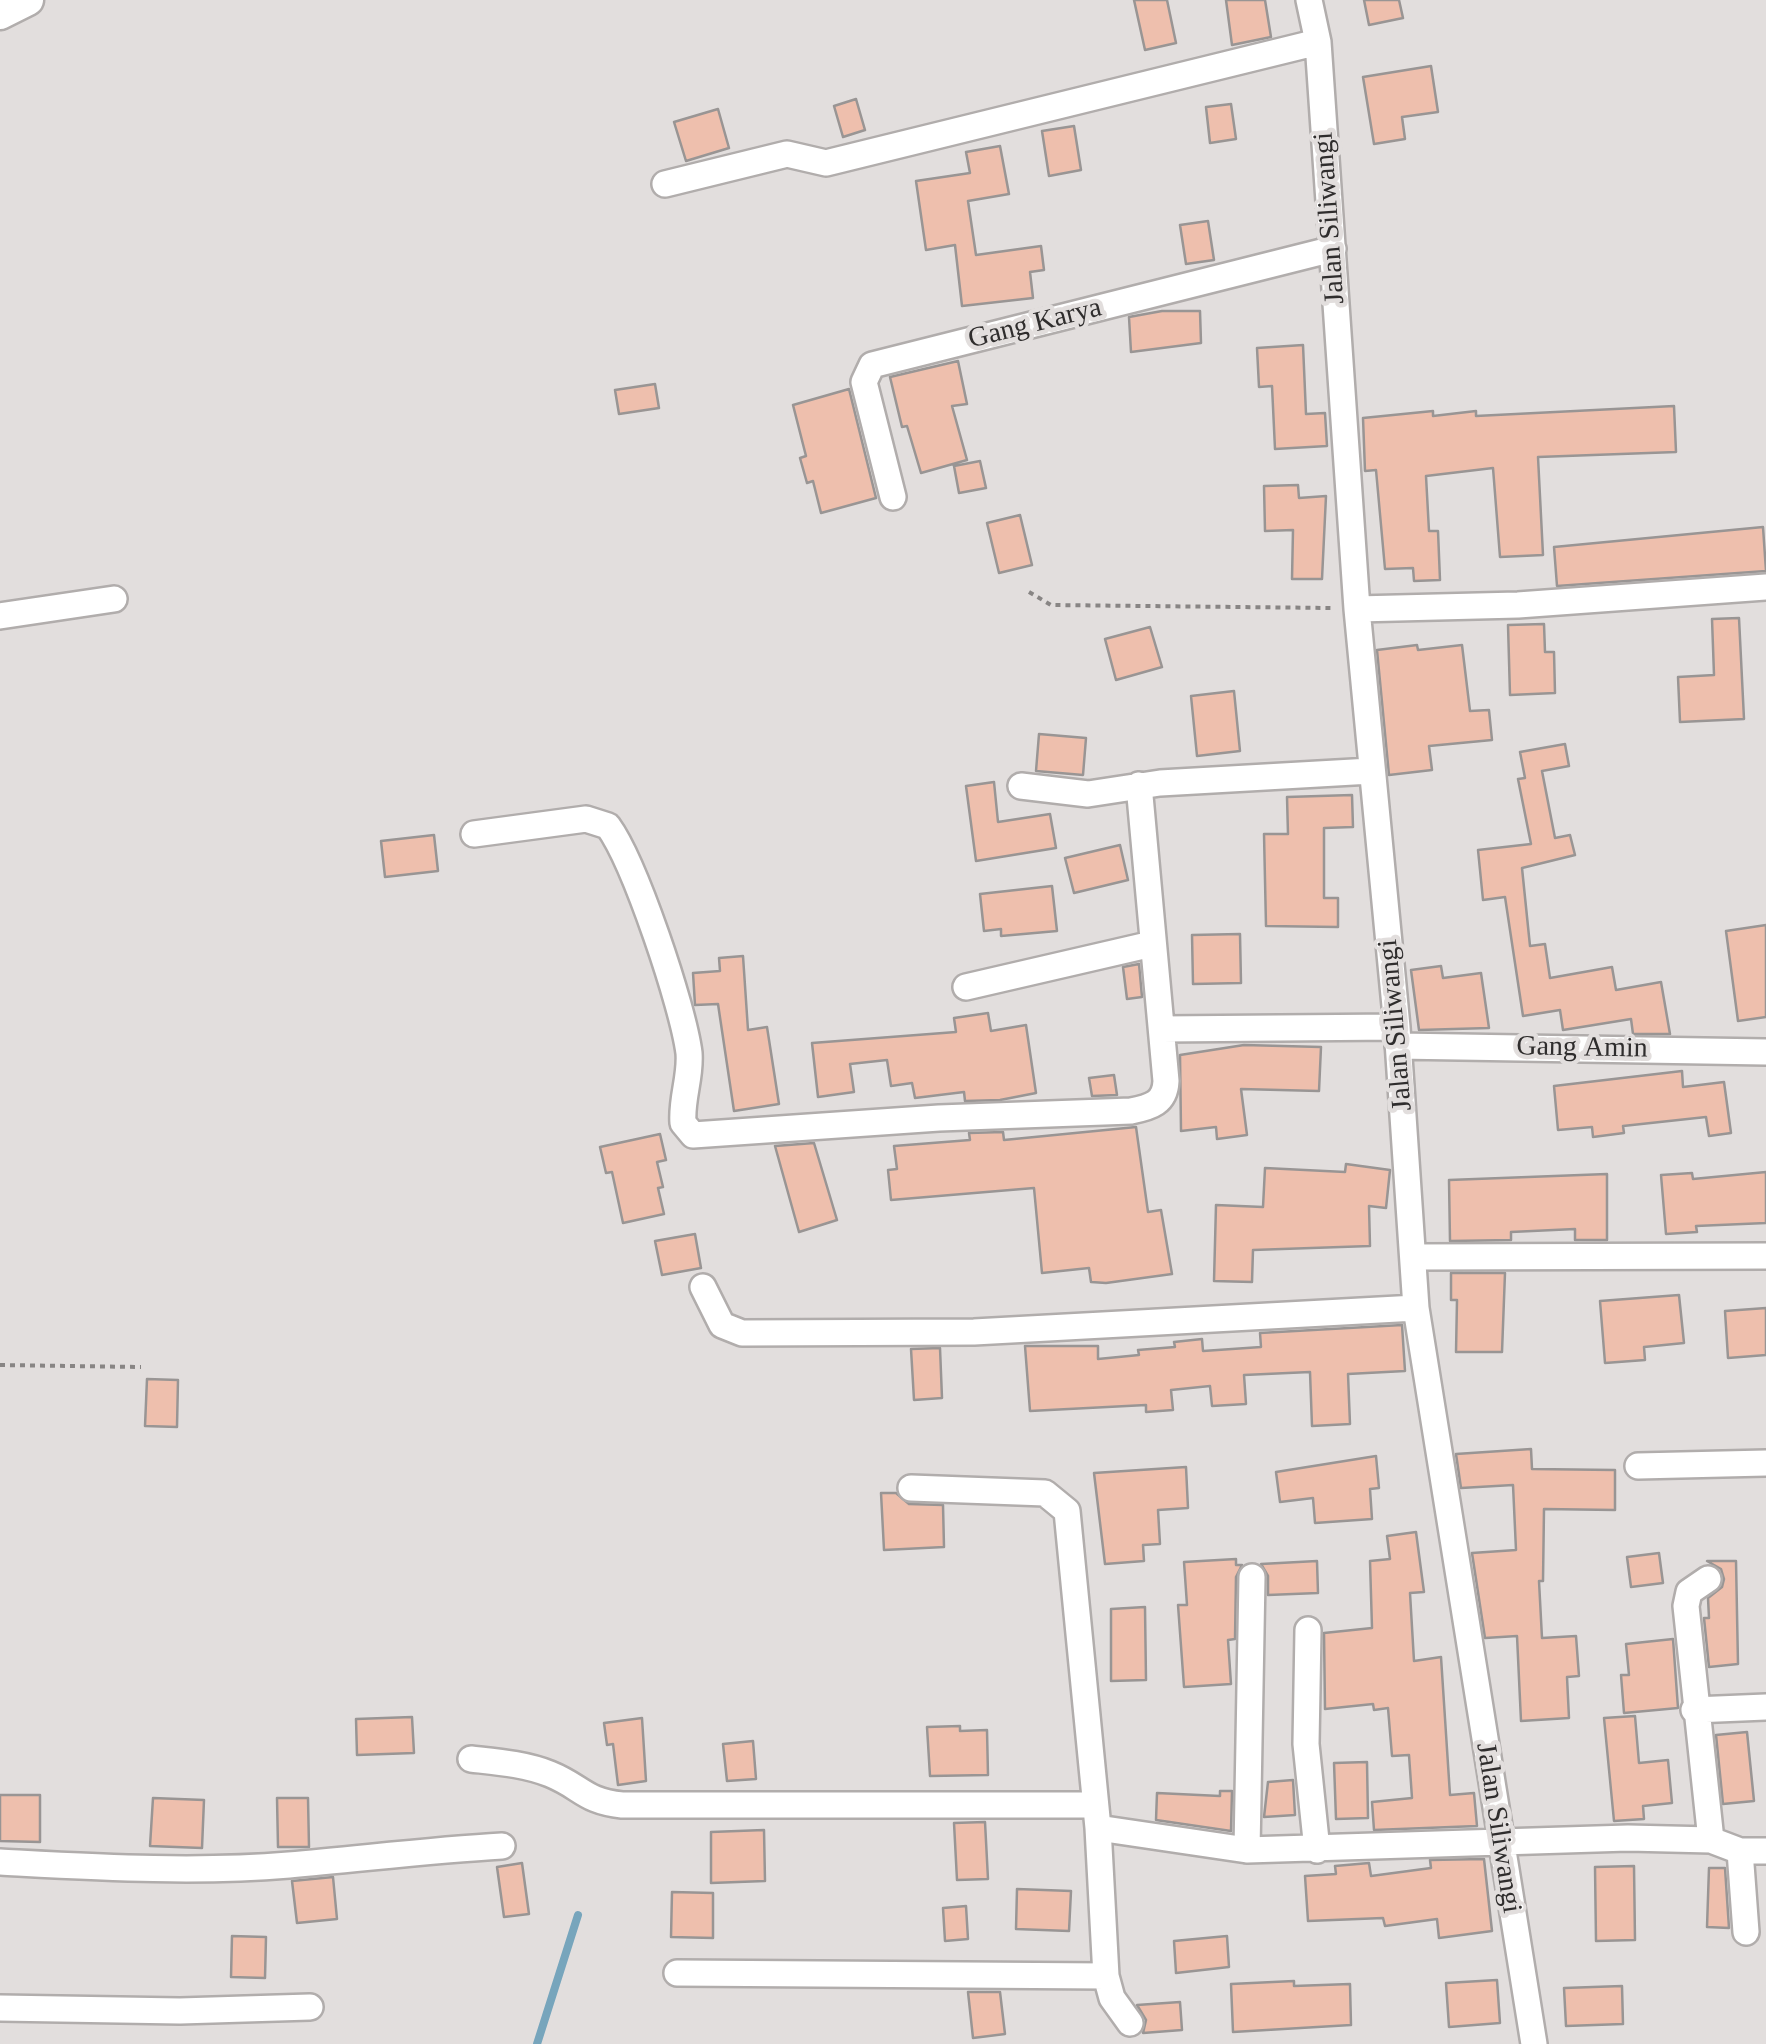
<!DOCTYPE html>
<html>
<head>
<meta charset="utf-8">
<style>
	body { margin:0 }
	canvas { display:block; background:#e2dedd }
</style>
</head>
<body>
<canvas width="1766" height="2044"></canvas>
<script>
const context = document.querySelector('canvas').getContext('2d');
context.lineJoin = 'round';
function stroke(path, color, width, dash) { context.strokeStyle = color; context.lineWidth = width; context.lineCap = dash ? 'butt' : 'round'; context.setLineDash(dash || []); context.stroke(path); }
function fill(path, color) { context.fillStyle = color; context.fill(path, 'evenodd'); }
function drawText(font, color, halo, rows, align = 'center') {
  context.font = font + ' Georgia,serif'; context.lineWidth = 9; context.setLineDash([]); context.textBaseline = 'middle'; context.strokeStyle = halo; context.fillStyle = color; for (const [text, x, y, turn = 0] of rows) {
    context.save(); context.translate(x, y); context.rotate((+turn || 0) * Math.PI / 180); context.textAlign = isNaN(turn) ? turn : align; if (halo) context.strokeText(text, 0, 0); context.fillText(text, 0, 0); context.restore();
  }
}
stroke(new Path2D(`
	M537,2044L578,1915`), '#77a5bc', 8);
const building = new Path2D(`
	M1134,0H1167L1176,43L1145,50Z
	M1226,0H1265L1271,37L1232,45Z
	M1364,0H1399L1403,18L1369,25Z
	M1431,66L1438,112L1402,117L1405,139L1374,144L1363,77Z
	M856,99L865,130L843,137L834,106Z
	M1231,104L1236,139L1210,143L1206,107Z
	M718,109L729,148L686,161L674,122Z
	M1074,126L1081,170L1049,176L1042,131Z
	M1000,146L1009,194L968,201L976,255L1041,246L1044,270L1030,272L1033,298L962,306L955,245L926,250L916,181L970,173L966,152Z
	M1208,221L1214,260L1186,264L1180,225Z
	M1162,311H1200L1201,343L1131,352L1129,317Z
	M1303,345L1306,414L1325,413L1327,446L1275,449L1272,386L1259,387L1257,348Z
	M958,361L967,404L952,406L967,460L921,473L907,426L902,427L890,377Z
	M655,384L659,408L619,414L615,390Z
	M849,389L876,498L821,513L813,481L807,483L800,458L806,456L793,405Z
	M1674,406L1676,452L1538,457L1543,555L1500,557L1493,468L1426,476L1429,531H1438L1440,580L1414,581L1413,568L1385,569L1376,470L1365,471L1363,418L1433,411V416L1476,411V416Z
	M980,461L986,488L959,493L954,466Z
	M1298,485L1299,498L1326,496L1322,579H1292L1293,530L1265,531L1264,486Z
	M1020,515L1032,565L999,573L987,523Z
	M1763,527L1766,571L1557,586L1554,547Z
	M1739,618L1744,719L1680,722L1678,677L1714,675L1712,619Z
	M1544,624L1545,652H1554L1555,693L1510,695L1508,625Z
	M1150,627L1162,667L1116,680L1105,639Z
	M1417,645L1418,650L1462,645L1470,711L1489,710L1492,740L1429,746L1432,770L1389,775L1377,650Z
	M1234,691L1240,751L1197,756L1191,696Z
	M1039,734L1086,738L1083,775L1036,771Z
	M1565,744L1569,766L1542,771L1555,838L1570,835L1575,855L1522,868L1530,946L1545,944L1550,978L1612,967L1616,990L1661,982L1670,1034H1633L1631,1019L1563,1030L1560,1010L1523,1016L1505,897L1483,900L1478,850L1531,844L1518,779L1525,778L1520,752Z
	M994,782L998,822L1050,814L1056,848L976,861L966,786Z
	M1352,795L1353,827L1324,828V898H1338V927L1266,926L1264,834H1288L1287,797Z
	M434,835L438,871L385,877L381,841Z
	M1120,845L1128,880L1074,893L1065,858Z
	M1052,886L1057,931L1001,936V929L984,931L980,894Z
	M1766,925V1017L1738,1021L1726,931Z
	M1240,934L1241,983L1193,984L1192,935Z
	M743,956L748,1030L767,1027L779,1104L734,1111L718,1004L695,1005L693,973L720,971L719,958Z
	M1139,964L1142,997L1127,999L1123,967Z
	M1441,966L1443,978L1481,973L1489,1028L1419,1030L1411,970Z
	M988,1013L991,1031L1026,1025L1036,1093L1000,1100L965,1101L964,1092L915,1098L912,1083L891,1086L887,1060L850,1064L854,1092L818,1097L812,1043L956,1032L954,1018Z
	M1244,1045L1321,1047L1319,1091L1241,1089L1247,1135L1217,1139L1216,1127L1181,1131L1180,1055Z
	M1682,1071L1683,1087L1724,1082L1731,1133L1709,1136L1706,1117L1623,1126L1624,1133L1593,1137L1592,1127L1558,1130L1554,1086Z
	M1114,1075L1117,1095L1092,1096L1089,1078Z
	M1136,1127L1148,1212L1161,1210L1172,1274L1106,1283L1091,1282L1089,1268L1042,1273L1034,1188L891,1200L888,1170L897,1169L894,1146L970,1140L969,1133L1003,1132L1004,1140Z
	M660,1134L666,1160L657,1162L663,1187L658,1188L664,1214L623,1223L612,1172L606,1173L600,1147Z
	M814,1143L837,1220L799,1232L775,1146Z
	M1346,1164L1390,1170L1386,1208L1369,1206L1370,1246L1253,1250L1252,1282L1214,1281L1216,1205L1263,1207L1265,1168L1345,1172Z
	M1766,1172V1223L1696,1226L1697,1232L1666,1234L1661,1175L1692,1173L1693,1179Z
	M1607,1174V1240H1575V1229L1511,1232V1240L1450,1241L1449,1180Z
	M695,1234L701,1268L662,1275L655,1241Z
	M1451,1273H1505L1502,1352H1456L1457,1300H1451Z
	M1679,1295L1684,1343L1644,1347L1645,1360L1605,1363L1600,1301Z
	M1766,1308V1355L1728,1358L1725,1311Z
	M1402,1325L1405,1371L1348,1374L1350,1424L1312,1426L1310,1372L1244,1375L1246,1404L1212,1406L1210,1386L1171,1390L1173,1410L1146,1412V1405L1030,1411L1025,1346H1098V1359L1139,1355L1138,1350L1175,1347L1174,1342L1202,1339L1203,1351L1261,1347L1260,1333Z
	M940,1348L942,1398L914,1400L911,1349Z
	M147,1379L178,1380L177,1427L145,1426Z
	M1531,1449L1532,1469L1615,1470V1510L1544,1509L1543,1581H1539L1542,1638L1576,1636L1579,1676L1567,1677L1569,1718L1521,1721L1517,1636L1485,1638L1472,1553L1516,1550L1513,1485L1461,1488L1456,1454Z
	M1376,1456L1379,1488L1370,1489L1372,1519L1315,1523L1313,1498L1280,1502L1276,1472Z
	M1186,1467L1188,1508L1158,1510L1160,1544L1143,1545L1144,1561L1105,1564L1094,1473Z
	M881,1493H896L909,1504L943,1505L944,1547L884,1550Z
	M1416,1532L1424,1592L1410,1593L1414,1661L1441,1657L1450,1795L1474,1793L1477,1826L1374,1830L1372,1802L1412,1798L1409,1755L1392,1756L1388,1708L1374,1710L1373,1704L1325,1709L1324,1633L1372,1628L1370,1561L1390,1559L1387,1536Z
	M1659,1553L1663,1583L1631,1587L1627,1557Z
	M1236,1559V1565H1242L1236,1577L1235,1639L1228,1640L1231,1684L1184,1687L1178,1605H1187L1184,1562Z
	M1317,1561L1318,1593L1268,1595V1576L1261,1564Z
	M1707,1561H1736L1738,1664L1709,1667L1704,1618H1709L1708,1598L1722,1587L1724,1579L1721,1569Z
	M1145,1607L1146,1680L1111,1681V1609Z
	M1673,1639L1678,1708L1624,1713L1621,1675H1629L1626,1644Z
	M1635,1716L1639,1763L1668,1760L1672,1803L1643,1806L1644,1819L1614,1821L1604,1718Z
	M412,1717L414,1753L357,1755L356,1719Z
	M642,1718L646,1781L618,1785L613,1744L607,1745L604,1723Z
	M960,1726V1731L987,1730L988,1775L930,1776L927,1727Z
	M1747,1732L1754,1801L1723,1804L1716,1735Z
	M753,1741L756,1779L727,1781L723,1744Z
	M1367,1762L1368,1818L1336,1819L1334,1763Z
	M1293,1780L1295,1815L1264,1817L1268,1782Z
	M1220,1791H1232L1231,1831L1156,1820L1157,1793L1220,1796Z
	M0,1795H40V1842L0,1841Z
	M153,1798L204,1800L202,1848L150,1846Z
	M277,1798H308L309,1847H278Z
	M985,1822L988,1879L957,1880L954,1823Z
	M764,1830L765,1881L711,1883V1832Z
	M1484,1859L1492,1931L1439,1938L1437,1919L1385,1926L1383,1918L1308,1921L1305,1876L1336,1874L1335,1866L1369,1863L1371,1876L1431,1868L1430,1860Z
	M522,1863L529,1914L504,1917L497,1867Z
	M1634,1866L1635,1940L1596,1941L1595,1867Z
	M1709,1868H1725L1729,1928L1707,1927Z
	M333,1877L337,1919L297,1923L292,1881Z
	M1017,1889L1071,1891L1069,1931L1016,1929Z
	M672,1892L713,1893V1938L671,1937Z
	M966,1906L968,1939L945,1941L943,1908Z
	M232,1936L266,1937L265,1978L231,1977Z
	M1227,1936L1229,1967L1176,1973L1174,1941Z
	M1497,1980L1500,2023L1449,2027L1446,1983Z
	M1294,1981V1986L1350,1984L1351,2025L1233,2032L1231,1984Z
	M1622,1986L1623,2024L1566,2026L1564,1988Z
	M968,1992H1000L1005,2034L973,2038Z
	M1180,2002L1182,2030L1143,2033L1146,2020L1137,2005Z`);
fill(building, '#eebfad');
stroke(building, '#999594', 2.5);
const minor = new Path2D(`
	M1309,0L1318,42L1357,609L1397,1027L1416,1308L1534,2044
	M665,184L787,154L826,163L1318,42
	M893,497L864,382L872,365L1333,249
	M1357,609L1518,605L1766,587
	M0,616L114,599
	M1021,786L1088,794L1160,783L1371,771
	M474,834L586,819L608,826C635,863 683,1006 689,1053C691,1077 681,1099 683,1123L693,1135L939,1118L1131,1111C1151,1107 1165,1103 1166,1081L1139,785
	M966,987L1152,944
	M1162,1029L1397,1027
	M1398,1046L1766,1052
	M1415,1257L1766,1256
	M703,1287L722,1325L742,1333L974,1332L1416,1308
	M1638,1466L1766,1463
	M1708,1579L1689,1592L1686,1606L1711,1840
	M1308,1630L1306,1744L1317,1850
	M1694,1710L1766,1707
	M471,1759C498,1762 525,1764 550,1774C582,1787 584,1801 622,1805H1094
	M1098,1828L1247,1850L1628,1838L1711,1840L1740,1851H1766
	M1247,1850L1252,1577
	M1740,1851L1746,1932
	M0,1862C96,1867 193,1873 289,1865C360,1859 431,1850 502,1846
	M677,1973L1106,1976L1098,1828L1067,1511L1045,1493L911,1488
	M1106,1976L1112,1998L1130,2023
	M0,2008L180,2011L310,2007`);
const major = new Path2D(`
	M0,14L28,0`);
stroke(minor, '#b1adac', 30);
stroke(major, '#b1adac', 35);
stroke(new Path2D(`
	M1029,592L1051,605L1331,608
	M0,1365L141,1367`), '#888584', 4, [5, 5]);
stroke(minor, '#fff', 25);
stroke(major, '#fff', 30);
drawText('28px', '#2f2d2d', '#e2dedd', [
	["Jalan Siliwangi",1330,218,-94],
	["Gang Karya",1035,324,-14],
	["Jalan Siliwangi",1396,1025,-95],
	["Gang Amin",1582,1048,1],
	["Jalan Siliwangi",1498,1828,81]
]);
</script>
</body>
</html>
